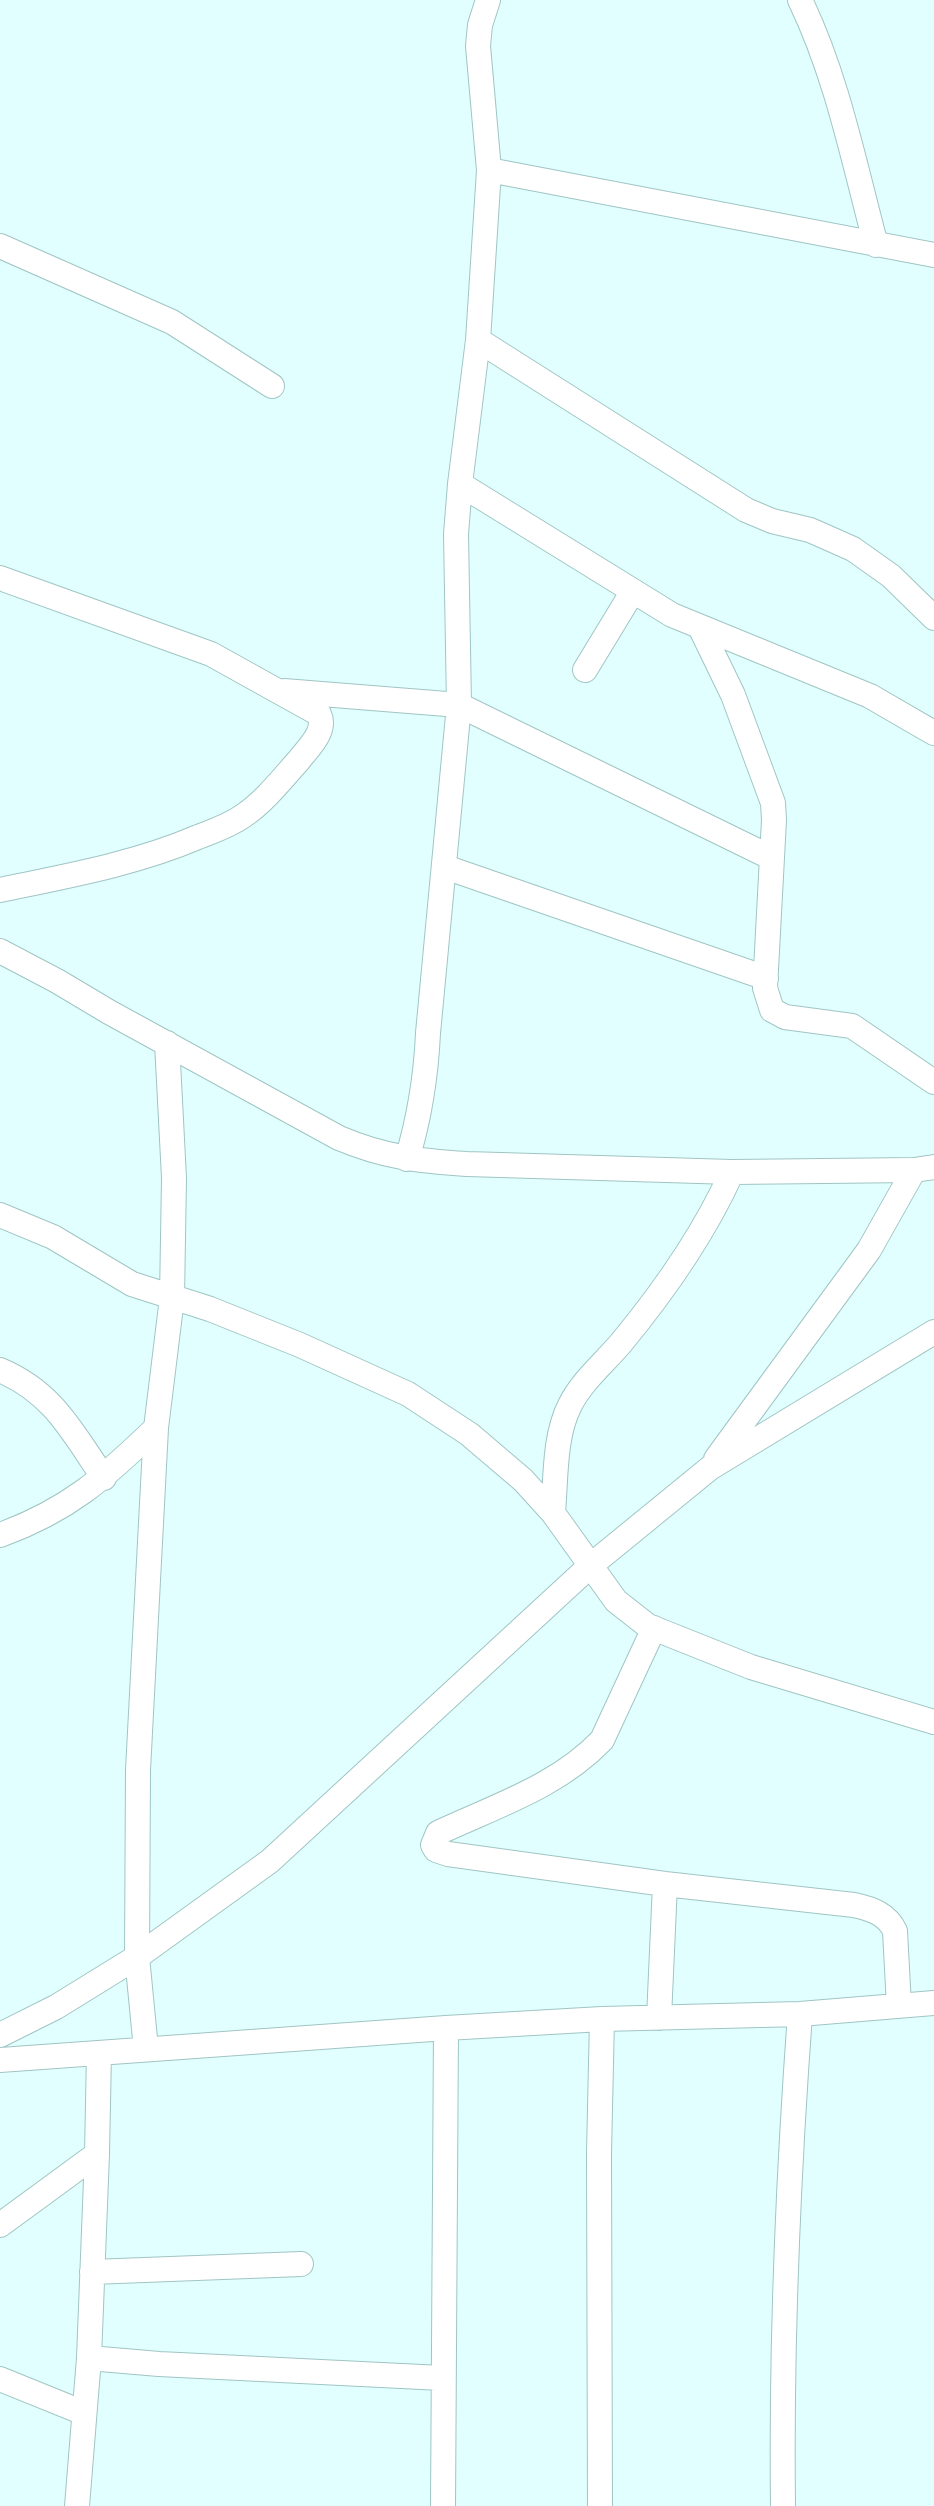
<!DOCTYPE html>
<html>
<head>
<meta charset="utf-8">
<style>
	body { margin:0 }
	canvas { display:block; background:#e0fffe }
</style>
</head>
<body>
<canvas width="934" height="2506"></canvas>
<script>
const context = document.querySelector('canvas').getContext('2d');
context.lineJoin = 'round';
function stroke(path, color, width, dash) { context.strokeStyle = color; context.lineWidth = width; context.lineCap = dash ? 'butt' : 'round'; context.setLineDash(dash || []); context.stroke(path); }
const minor = new Path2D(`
	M800,0C837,76 854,163 876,245
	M489,170L934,255
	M0,246L172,322L272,386
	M478,340L746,510L772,521L810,530L853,549L891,576L934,618
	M460,484L672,615L870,696L934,733
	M0,578L211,654L319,714C327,731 309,747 299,760C282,779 264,802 243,816C229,826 213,831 198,837C135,864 67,876 0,890
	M700,627L733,695L773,803L774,820L765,988L772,1010L785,1017L852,1026L934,1082
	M585,670L633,591
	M284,691L459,705L772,858
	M445,867L766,978
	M0,951L57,981L109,1012L339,1138C384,1157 419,1161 467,1164L732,1172L914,1170L934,1167
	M407,1159C420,1116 426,1077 428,1033L459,705L456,534L460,484L478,340L489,170L478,46L480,25L488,0
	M732,1172C704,1234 664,1291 621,1343C604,1363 582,1381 570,1405C554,1436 556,1478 553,1513L616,1601L648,1626L751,1667L934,1722
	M0,1215L53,1237L132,1284L210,1309L300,1345L408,1394L469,1434L523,1480L553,1513
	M0,1370C54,1393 72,1432 104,1478
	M716,1459L869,1250L914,1170
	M0,1535C69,1510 104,1478 156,1428
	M654,1628L602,1740C557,1787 495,1806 438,1833L433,1845L436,1850L448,1854L665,1884L854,1905C872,1909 887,1914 895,1931L899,2006
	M659,2018L665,1884
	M0,2035L56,2007L137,1957L270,1861L590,1566L710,1468L934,1332
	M146,2049L137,1957L138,1770L156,1428L172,1298L174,1178L167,1043
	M0,2060L446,2028L602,2019L800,2014L934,2003
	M0,2225L97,2154
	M92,2272L301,2264
	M89,2358L97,2154L99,2053
	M0,2379L84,2413
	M77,2506L89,2358L159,2364L442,2378
	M443,2506L446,2028
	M600,2506L599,2153L602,2019
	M783,2506C781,2342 788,2178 800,2014`);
stroke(minor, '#a0c5c4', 26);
stroke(minor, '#fff', 24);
</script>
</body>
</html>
